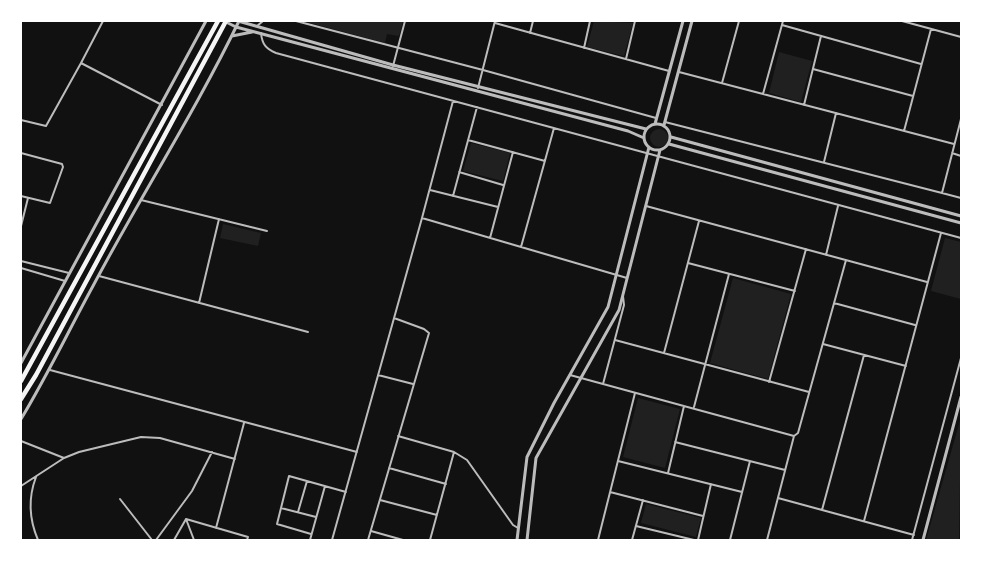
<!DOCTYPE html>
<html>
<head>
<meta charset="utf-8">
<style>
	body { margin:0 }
	#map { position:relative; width:982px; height:561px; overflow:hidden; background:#111; font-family:Raleway,sans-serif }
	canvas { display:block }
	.frame { position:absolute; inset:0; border:22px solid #fff; pointer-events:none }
</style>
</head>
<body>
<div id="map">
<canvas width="982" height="561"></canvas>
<div class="frame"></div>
</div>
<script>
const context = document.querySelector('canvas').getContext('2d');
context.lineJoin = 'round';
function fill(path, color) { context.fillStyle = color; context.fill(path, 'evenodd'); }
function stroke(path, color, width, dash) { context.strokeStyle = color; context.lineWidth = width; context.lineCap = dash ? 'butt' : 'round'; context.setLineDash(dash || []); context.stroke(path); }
fill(new Path2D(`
	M303,21H403L399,36L387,34L385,43Z
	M594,21L633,23L624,56L587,47Z
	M779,52L812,61L801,102L769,93Z
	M650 138a9 9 0 1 1 18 0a9 9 0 1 1-18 0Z
	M471,143L510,153L503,181L463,171Z
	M223,224L261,233L258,246L220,238Z
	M945,238L961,242V299L931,291Z
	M733,278L791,294L768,379L710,363Z
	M638,398L680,409L665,468L623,457Z
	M961,417L959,540H926Z
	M646,504L701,518L696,537L641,523Z`), '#202020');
stroke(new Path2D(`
	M296,21L483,70L656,118
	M902,21L961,37
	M495,23L669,71
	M782,25L921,64
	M257,26L263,21
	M261,33C262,44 266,49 276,53L961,238
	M530,33L533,21
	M584,48L590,21
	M626,59L635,21
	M81,63L103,21
	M393,66L405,21
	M813,69L913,96
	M679,72L954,144
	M722,83L739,21
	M478,88L495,21
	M763,94L783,21
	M804,105L821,36
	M21,120L46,126L81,63L162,105
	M665,122L942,193L961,119
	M904,131L931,29
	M468,140L545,161
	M21,153L62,164L63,167L50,203L21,196
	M952,153L961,156
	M824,162L836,113
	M459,172L503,185
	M430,190L498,207
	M942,193L961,198
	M453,196L477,107
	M141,200L267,231
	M646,206L927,282
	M422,218L627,278
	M21,226L28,198
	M490,238L513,152
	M521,247L554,128
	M826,255L838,206
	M21,261L69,273
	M688,263L795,291
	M21,268L65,281
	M99,276L308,332
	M199,303L219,219
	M834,303L915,325
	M615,340L809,392
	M823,344L906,366
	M664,353L699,221
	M50,370L357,452
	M378,375L413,384
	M570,375L794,436
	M769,382L806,249
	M603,384L624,305L623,296
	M694,407L729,274
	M398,436L454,452L467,460L513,525L518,528
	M21,441L64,458
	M675,442L785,470
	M618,461L742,492
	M389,468L446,484
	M668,473L684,406
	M36,477C28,498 29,519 38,540
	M21,486L64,458L79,452L141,437L160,438L235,459
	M610,492L703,516
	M778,498L914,535
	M120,499L152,540
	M380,500L437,515
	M281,508L316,517
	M822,510L864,355
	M298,512L307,481
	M186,519L194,540
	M864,521L941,233
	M636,526L694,540
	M216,528L244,423
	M371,531L403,540
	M311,534L277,524L289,476L346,492
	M156,540L192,491L212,452
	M174,540L186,519L248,537L247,540
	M310,540L325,486
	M332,540L422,218L453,101
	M368,540L429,333L424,329L394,318
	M430,540L454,452
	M598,540L635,393
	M632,540L643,500
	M698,540L711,484
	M730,540L750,461
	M767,540L794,436L798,433L846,260
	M912,540L961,358`), '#bcbcbc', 2);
stroke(new Path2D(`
	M224,21L236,27L628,131L644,138
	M238,21L393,65L646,129
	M232,36L252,32
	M644 137a13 13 0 1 1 26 0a13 13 0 1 1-26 0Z
	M655,124L683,21
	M664,125L692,21
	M671,137L961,216
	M669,144L961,223
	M21,363L206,21
	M21,419C47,376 69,330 93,286C140,197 195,112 239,21
	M517,540L527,457L554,403L608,307L649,147
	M527,540L536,458L619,310L660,150
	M923,540L961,397`), '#bcbcbc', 3);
stroke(new Path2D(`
	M21,381L218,21
	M21,399L36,375L226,21`), '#f5f5f5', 4.5);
</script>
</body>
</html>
